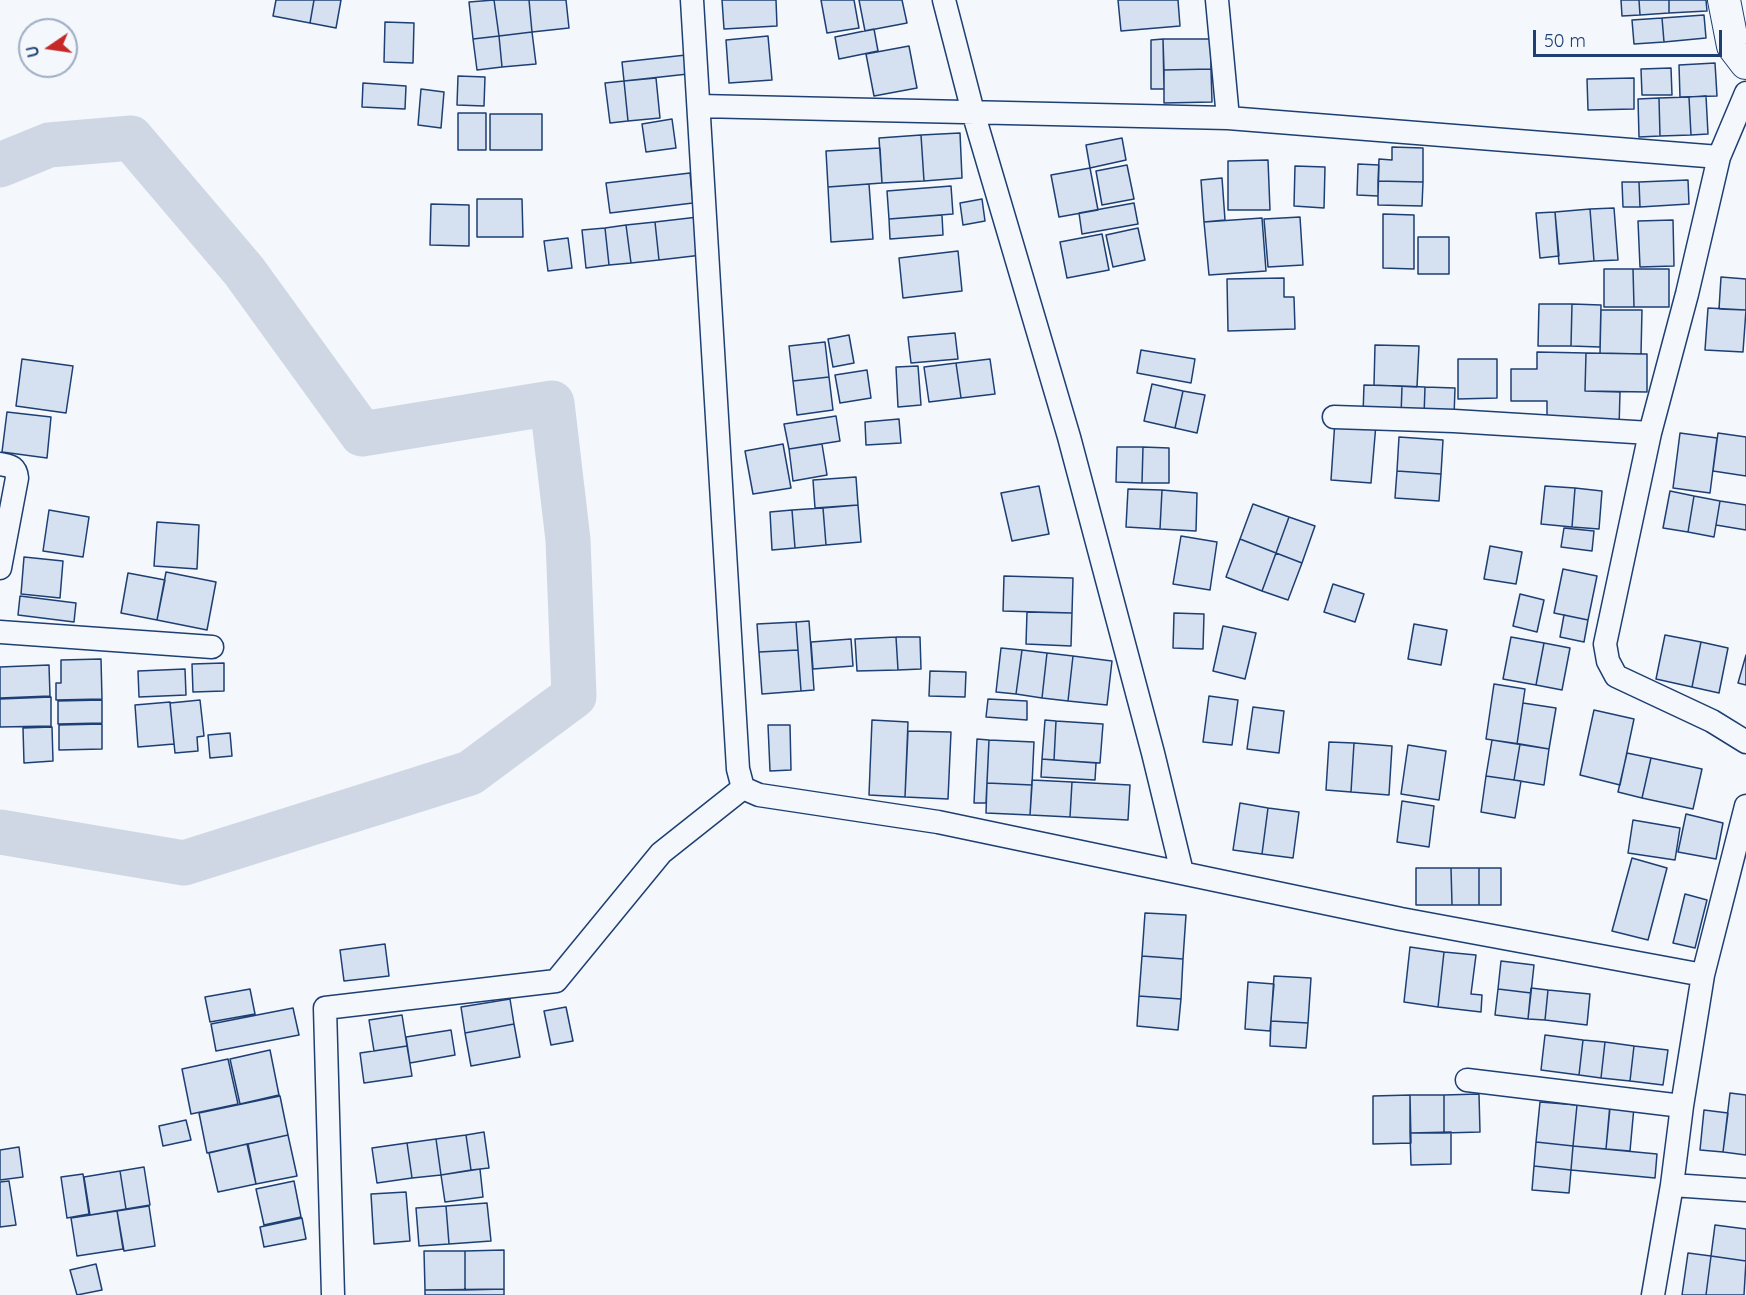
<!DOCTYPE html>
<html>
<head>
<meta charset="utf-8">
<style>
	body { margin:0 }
	#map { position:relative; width:1746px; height:1295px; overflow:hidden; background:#f4f7fb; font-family:Quicksand,sans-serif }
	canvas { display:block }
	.north { position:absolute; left:18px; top:18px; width:60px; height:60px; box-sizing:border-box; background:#f4f7fb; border:2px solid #9eadc5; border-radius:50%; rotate:257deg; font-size:16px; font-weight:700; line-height:24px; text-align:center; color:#1d3f73 }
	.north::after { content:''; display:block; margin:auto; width:21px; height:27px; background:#c62828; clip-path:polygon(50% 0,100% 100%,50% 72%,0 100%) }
	.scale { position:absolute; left:1533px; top:30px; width:189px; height:27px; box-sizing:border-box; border:3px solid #1d3f73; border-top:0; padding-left:8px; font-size:18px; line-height:21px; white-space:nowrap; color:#1d3f73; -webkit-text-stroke:4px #f4f7fb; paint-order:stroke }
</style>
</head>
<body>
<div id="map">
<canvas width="1746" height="1295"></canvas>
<div class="north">U</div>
<div class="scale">50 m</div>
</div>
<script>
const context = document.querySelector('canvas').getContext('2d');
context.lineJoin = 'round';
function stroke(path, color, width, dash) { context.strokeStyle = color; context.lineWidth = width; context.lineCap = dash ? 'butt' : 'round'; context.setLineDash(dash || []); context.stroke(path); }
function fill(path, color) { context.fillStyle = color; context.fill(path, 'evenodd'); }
stroke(new Path2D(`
	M0,165L49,145L131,138L244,271L362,434L552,403L568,540L574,696L470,773L184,863L0,832`), '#cfd7e4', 45);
const building = new Path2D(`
	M276,0H314L310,23L273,16Z
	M314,0H341L336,28L310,23Z
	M494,0L499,36L473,39L469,2Z
	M494,0H529L532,32L499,36Z
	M529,0H566L569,28L532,32Z
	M722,0H776L777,26L724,29Z
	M821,0H854L859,28L827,33Z
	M859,0H902L907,23L865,31Z
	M1118,0H1178L1180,26L1121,31Z
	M1621,0H1639L1640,15L1622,16Z
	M1639,0H1669V13L1640,15Z
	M1669,0H1706L1707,11L1669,13Z
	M1704,15L1706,38L1664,42L1662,18Z
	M1662,18L1664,42L1634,44L1632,20Z
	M385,22L414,23L413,63L384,62Z
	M874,29L878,51L839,59L835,37Z
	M532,32L536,64L502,67L499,36Z
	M499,36L502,67L477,70L473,39Z
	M768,36L772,80L729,83L726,40Z
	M1163,39L1164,89H1151V40Z
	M1163,39H1211V69L1164,70Z
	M909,46L917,88L874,96L866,54Z
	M686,55L688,74L624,81L622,62Z
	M1715,63L1717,96L1680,97L1679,65Z
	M1671,68L1672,95H1642L1641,69Z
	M1211,69L1212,102L1164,103V70Z
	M458,76L485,77L484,106L457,105Z
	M656,78L660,118L628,121L624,81Z
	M1634,78V109L1588,110L1587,79Z
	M624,81L628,121L610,123L605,83Z
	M363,83L406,86L405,109L362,107Z
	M421,89L444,92L441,128L418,125Z
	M1706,96L1708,134L1691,135L1689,97Z
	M1689,97L1691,135L1660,136L1659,98Z
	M1659,98L1660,136L1639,137L1638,99Z
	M458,113H486V150H458Z
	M490,114H542V150H490Z
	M672,119L676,148L646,152L642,124Z
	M960,133L962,178L924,181L921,135Z
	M921,135L924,181L882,183L879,138Z
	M1122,138L1126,160L1090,168L1086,145Z
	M1392,147L1423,148V182L1378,181L1379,159L1392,160Z
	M880,148L882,183L828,187L826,151Z
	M1268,160L1270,210H1228V161Z
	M1358,164L1379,165L1378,196L1357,195Z
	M1127,165L1134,199L1102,205L1096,171Z
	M1295,166L1325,167L1324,208L1294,206Z
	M1090,168L1098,210L1059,217L1051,175Z
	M690,173L693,203L610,213L606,183Z
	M1222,178L1225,220L1204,222L1201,180Z
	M1688,180L1689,204L1640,207L1639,182Z
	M1378,181L1423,182L1422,206L1378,205Z
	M1622,182H1639L1640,207H1623Z
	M869,184L873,239L831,242L828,187Z
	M951,186L953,214L889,219L887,191Z
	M477,199H522L523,237H477Z
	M982,199L985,221L963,225L960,203Z
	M1134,203L1138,224L1082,234L1079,213Z
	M431,204L469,205V246L430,245Z
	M1614,208L1618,260L1594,261L1590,209Z
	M1590,209L1594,261L1559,264L1555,212Z
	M1555,212L1559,256L1540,258L1536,213Z
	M1383,214L1414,215V269L1383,268Z
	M942,215L943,235L890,239L889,219Z
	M698,217L702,255L659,260L655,222Z
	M1300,217L1303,265L1268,267L1264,219Z
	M1262,218L1266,271L1209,275L1204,222Z
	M1673,220L1674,266L1640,267L1638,221Z
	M655,222L659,260L631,263L626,225Z
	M626,225L631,263L609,265L605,228Z
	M605,228L609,265L586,268L582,230Z
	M1138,228L1145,260L1113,267L1106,235Z
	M1102,234L1109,270L1067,278L1060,242Z
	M1418,237H1449V274H1418Z
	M568,238L572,268L548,271L544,241Z
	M958,251L962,291L903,298L899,258Z
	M1604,269H1633L1634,307H1604Z
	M1633,269H1669V307H1634Z
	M1721,277L1746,279V310L1719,309Z
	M1284,278V297H1294L1295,329L1228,331L1227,279Z
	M1539,304H1572L1571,346H1538Z
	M1572,304L1601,305L1600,347L1571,346Z
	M1708,308L1746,310L1743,352L1705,350Z
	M1601,310H1642L1641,354L1600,353Z
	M955,333L958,359L911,363L908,337Z
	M849,335L854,363L833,367L828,339Z
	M825,342L829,377L793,381L789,346Z
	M1375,345L1419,346L1417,387L1374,385Z
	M1141,350L1195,359L1191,383L1137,373Z
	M1537,352L1586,353L1585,391L1620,392L1619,428L1547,427V401H1511V369H1537Z
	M1586,353L1647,354V392L1585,391Z
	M22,359L73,366L66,413L16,406Z
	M990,359L995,394L961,398L956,363Z
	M1458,359H1497V398L1458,399Z
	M956,363L961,398L929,402L924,367Z
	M918,366L921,405L898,407L896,367Z
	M867,370L871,398L840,403L835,375Z
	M829,377L833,410L797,415L793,381Z
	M1152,384L1183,391L1175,428L1144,421Z
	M1364,385L1402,386L1401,416L1363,414Z
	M1402,386L1425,387L1424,416H1401Z
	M1425,387L1455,388L1454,417L1424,416Z
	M1183,391L1205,395L1197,433L1175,428Z
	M7,412L51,417L47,458L2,452Z
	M836,416L840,441L789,449L784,424Z
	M899,419L901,443L866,445L865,422Z
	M1335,420L1376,424L1371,483L1331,480Z
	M1680,433L1717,438L1710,493L1673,488Z
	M1718,433L1746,437V476L1713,471Z
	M1399,437L1443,440L1441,474L1397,471Z
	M783,444L791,488L753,494L745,451Z
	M822,444L827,475L793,481L789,449Z
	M1117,447H1143L1142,483L1116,482Z
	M1143,447L1169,448V483H1142Z
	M1397,471L1441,474L1439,501L1395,498Z
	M856,477L858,505L815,508L813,480Z
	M1039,486L1049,534L1012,541L1001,493Z
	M1545,486L1575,488L1572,527L1541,524Z
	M1575,488L1602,491L1599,529L1572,527Z
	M1128,489L1162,490L1160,529L1126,527Z
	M1162,490L1197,493L1196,531L1160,529Z
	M1670,491L1694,496L1688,532L1663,528Z
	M1694,496L1720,501L1714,537L1688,532Z
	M1720,501L1746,505V530L1716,525Z
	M1253,504L1289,517L1276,553L1240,539Z
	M858,505L861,542L826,545L823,508Z
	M823,508L826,545L795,548L792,510Z
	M49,510L89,517L83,557L43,551Z
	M792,510L795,548L772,550L770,512Z
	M1289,517L1315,526L1302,563L1276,553Z
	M157,522L199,525L197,569L154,566Z
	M1564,528L1594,531L1592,551L1561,547Z
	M1181,536L1217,542L1210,590L1173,584Z
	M1240,539L1276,553L1262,591L1226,577Z
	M1490,546L1522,552L1516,584L1484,579Z
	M1276,553L1302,563L1288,600L1262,591Z
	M24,557L63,561L60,598L21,594Z
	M1563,569L1597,576L1588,620L1554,613Z
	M166,572L216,582L207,630L157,620Z
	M128,573L165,580L157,620L121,613Z
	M1004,576L1073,578L1072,613L1003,611Z
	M1333,584L1364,594L1355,622L1324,612Z
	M1520,594L1544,600L1537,632L1513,626Z
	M20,596L76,603L74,622L18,615Z
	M1027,612L1072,613L1071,646L1026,644Z
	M1174,613L1204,614L1203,649L1173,648Z
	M1564,615L1588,620L1584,642L1560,637Z
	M809,621L814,690L801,691L796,622Z
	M796,622L798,650L759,652L757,624Z
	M1414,624L1447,630L1441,665L1408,659Z
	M1223,626L1256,633L1245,679L1213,671Z
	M1665,635L1701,642L1692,687L1656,679Z
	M896,637H920L921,669L898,670Z
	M896,637L898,670L857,671L855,639Z
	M1511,637L1544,643L1536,685L1503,679Z
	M851,639L853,666L813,669L811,642Z
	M1701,642L1728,648L1719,693L1692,687Z
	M1544,643L1570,648L1562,690L1536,685Z
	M1001,648L1022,650L1016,694L996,692Z
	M798,650L801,691L762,694L759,652Z
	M1022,650L1047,653L1042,698L1016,694Z
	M1047,653L1073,656L1068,701L1042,698Z
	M1746,655V685L1738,683Z
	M1073,656L1112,661L1107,705L1068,701Z
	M101,659L102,699L56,700V683H61V660Z
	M224,663V691L193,692L192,664Z
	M49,665L50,696L0,698V667Z
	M185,669L186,695L139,697L138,671Z
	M930,671L966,672L965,697L929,696Z
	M1494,684L1525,689L1517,744L1486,739Z
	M1209,696L1238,700L1232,745L1203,742Z
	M51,697V726L0,727V699Z
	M988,699L1027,701V720L986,717Z
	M102,700V723L58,724V701Z
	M200,700L204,736L197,737L198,751L175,753L170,703Z
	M170,702L174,744L138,747L135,705Z
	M1523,703L1556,708L1549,749L1517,744Z
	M1253,707L1284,711L1279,753L1247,749Z
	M1594,710L1634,719L1620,785L1580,775Z
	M872,720L908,722L905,797L869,795Z
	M1045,720L1056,721L1054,760L1042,759Z
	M1056,721L1103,724L1100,763L1054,760Z
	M102,724V749L59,750V725Z
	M768,725H790L791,770L770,771Z
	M52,727L53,761L24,763L23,728Z
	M908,731L951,732L948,799L905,797Z
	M230,733L232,756L210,758L208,735Z
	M977,739L989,740L986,803H974Z
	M989,740L1034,742L1032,785L987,783Z
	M1492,740L1520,744L1514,780L1486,776Z
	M1329,742L1354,743L1351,792L1326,790Z
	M1354,743L1392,746L1389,795L1351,792Z
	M1520,744L1549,749L1544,785L1514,780Z
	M1408,745L1446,751L1439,800L1401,794Z
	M1627,753L1651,758L1642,798L1618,792Z
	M1651,758L1702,769L1693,809L1642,798Z
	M1042,759L1096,763L1095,780L1041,777Z
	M1486,776L1521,781L1515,818L1481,812Z
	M1032,780L1072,782L1070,817L1030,815Z
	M1072,782L1130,785L1128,820L1070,817Z
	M987,783L1032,785L1030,815L986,813Z
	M1402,801L1434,806L1429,847L1397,842Z
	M1240,803L1268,808L1262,854L1233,850Z
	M1268,808L1299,812L1293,858L1262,854Z
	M1686,814L1723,823L1716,859L1678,852Z
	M1633,820L1680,828L1675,860L1628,853Z
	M1632,858L1667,868L1648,940L1612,931Z
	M1416,868H1451L1452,905H1416Z
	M1451,868H1479V905H1452Z
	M1479,868H1501V905H1479Z
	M1685,894L1707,900L1695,948L1673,943Z
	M1145,913L1186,915L1183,959L1142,956Z
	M385,944L389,976L344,981L340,950Z
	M1410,947L1444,952L1438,1007L1404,1002Z
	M1444,952L1476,955L1471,994L1482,995L1481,1012L1438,1007Z
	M1142,956L1183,959L1181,999L1139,996Z
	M1501,961L1534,965L1531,993L1498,989Z
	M1274,976L1311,978L1308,1023L1271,1021Z
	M1248,982L1274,984L1270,1031L1245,1029Z
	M1531,988L1548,990L1545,1020L1528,1019Z
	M250,989L255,1014L210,1022L205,997Z
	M1498,989L1531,993L1528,1019L1495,1015Z
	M1548,990L1590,994L1587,1025L1545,1020Z
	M1139,996L1181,999L1178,1030L1137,1026Z
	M510,999L514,1024L465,1033L461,1007Z
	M566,1007L573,1041L551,1045L544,1011Z
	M293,1008L299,1035L216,1051L211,1024Z
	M402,1015L407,1046L374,1051L369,1020Z
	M1271,1021L1308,1023L1306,1048L1270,1046Z
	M514,1024L520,1057L471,1066L465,1033Z
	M451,1030L455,1055L410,1063L406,1037Z
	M1545,1035L1583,1040L1579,1075L1541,1070Z
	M1583,1040L1605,1042L1601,1078L1579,1075Z
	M1605,1042L1634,1046L1630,1081L1601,1078Z
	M407,1046L412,1076L364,1083L360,1053Z
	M1634,1046L1668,1050L1663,1085L1630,1081Z
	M270,1050L279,1095L240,1104L230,1059Z
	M228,1059L238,1104L191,1114L182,1069Z
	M1730,1093L1746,1095V1155L1723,1152Z
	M1479,1094L1480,1132L1444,1133V1095Z
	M1410,1095L1411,1143L1373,1144V1096Z
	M1410,1095H1444V1133H1410Z
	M280,1096L288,1135L207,1153L199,1113Z
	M1540,1102L1577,1105L1573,1146L1536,1142Z
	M1610,1104L1634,1107L1630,1151L1606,1149Z
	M1577,1105L1610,1108L1606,1149L1573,1146Z
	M1704,1110L1728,1113L1723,1152L1700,1150Z
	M186,1120L191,1140L163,1146L159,1126Z
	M484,1132L489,1168L471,1170L466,1135Z
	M1451,1132V1164L1411,1165L1410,1133Z
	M288,1135L297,1176L256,1184L248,1144Z
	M466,1135L471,1170L441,1175L436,1139Z
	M436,1139L441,1175L412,1178L407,1143Z
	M1536,1142L1573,1146L1571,1170L1534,1166Z
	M407,1143L412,1178L377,1183L372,1148Z
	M247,1144L256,1184L218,1192L209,1153Z
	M1573,1146L1657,1154L1655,1178L1571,1170Z
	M19,1147L23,1177L0,1180V1150Z
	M1534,1166L1571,1170L1569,1193L1532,1190Z
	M144,1167L150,1205L126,1209L120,1171Z
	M480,1169L483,1197L445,1202L441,1175Z
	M120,1171L126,1209L90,1215L84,1177Z
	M83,1174L89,1214L67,1218L61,1177Z
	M9,1181L16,1225L0,1227V1182Z
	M294,1181L301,1217L264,1225L256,1189Z
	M406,1192L410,1241L374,1244L371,1194Z
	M487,1203L491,1241L449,1244L446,1206Z
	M149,1206L155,1246L124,1251L117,1211Z
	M446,1206L449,1244L419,1246L416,1208Z
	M117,1211L123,1249L77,1256L71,1218Z
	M302,1218L306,1239L264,1247L260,1227Z
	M1715,1225L1746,1229V1261L1711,1256Z
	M504,1250V1289L465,1290V1251Z
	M424,1251H465V1290H425Z
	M1688,1253L1711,1256L1706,1295H1682Z
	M1711,1256L1746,1261L1744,1295H1706Z
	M96,1264L102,1290L77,1295L70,1270Z
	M504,1289V1295H425V1290Z`);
fill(building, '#d5e0f0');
stroke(building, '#1d3f73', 1.5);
const street = new Path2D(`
	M692,0L738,769L743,788L759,795L938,822L1401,919L1703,975
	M944,0L973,112L1069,437L1153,753L1182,872
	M1217,0L1228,118
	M1746,93L1719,157L1687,294L1650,433L1605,644L1608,661L1616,676L1712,721L1746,742
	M699,106L1228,118L1719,157
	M1334,417L1454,421L1650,433
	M0,464C10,466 16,466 17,478L0,568
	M0,632L212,647
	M1746,806L1703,975L1682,1106L1672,1185L1746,1190
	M1467,1080L1682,1106
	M333,1295L325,1008L556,981L661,853L743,788
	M1653,1295L1672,1185`);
const secondary = new Path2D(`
	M1724,0L1733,46L1746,63`);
stroke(street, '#1d3f73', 25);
stroke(secondary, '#1d3f73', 34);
stroke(street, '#f4f7fb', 22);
stroke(secondary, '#f4f7fb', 32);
</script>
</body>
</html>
